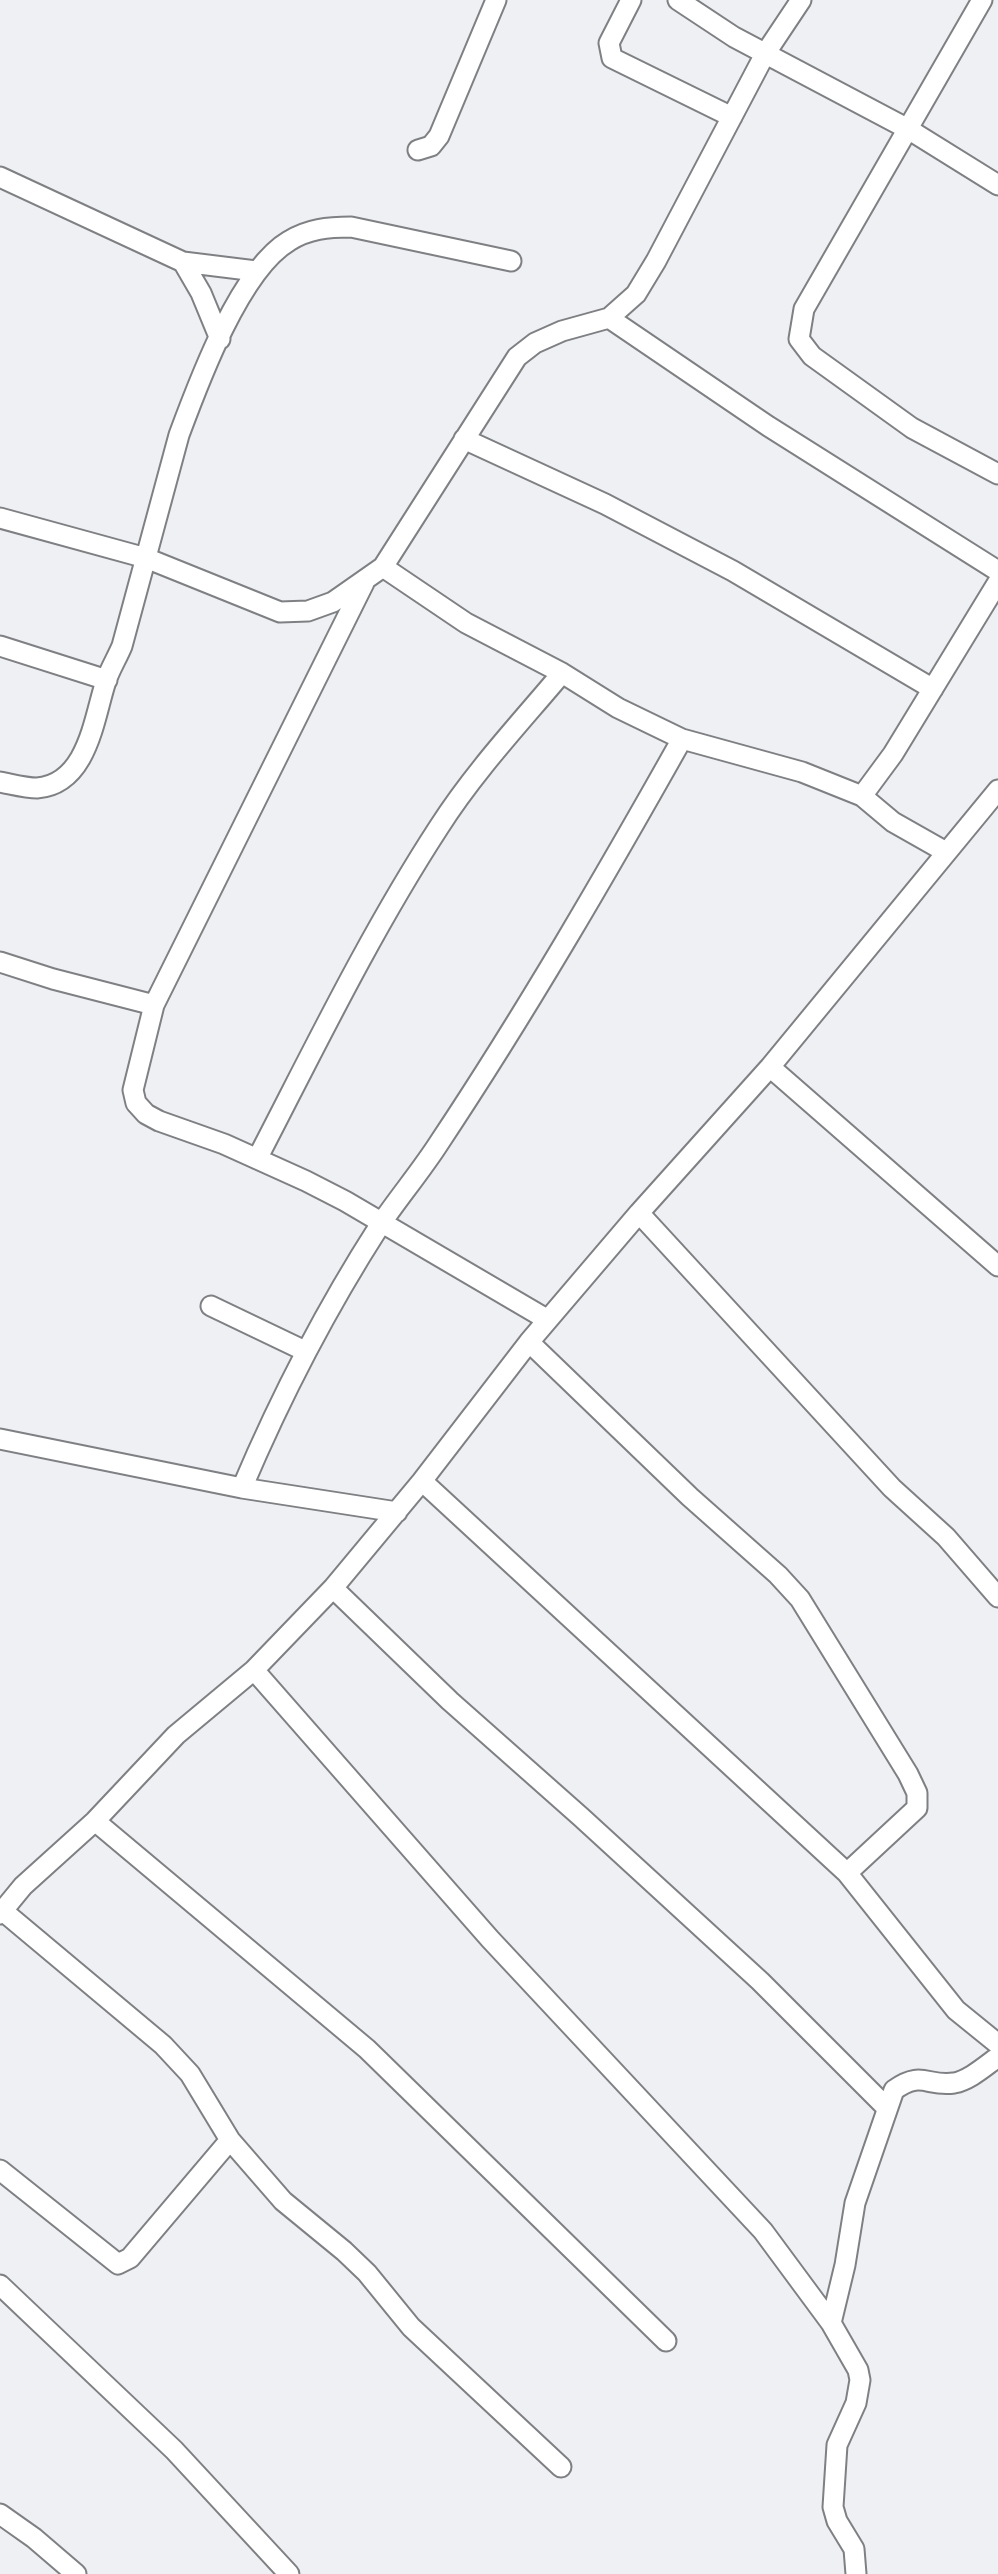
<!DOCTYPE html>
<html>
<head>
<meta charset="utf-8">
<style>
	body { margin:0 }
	canvas { display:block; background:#eef0f3 }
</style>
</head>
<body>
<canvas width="998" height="2574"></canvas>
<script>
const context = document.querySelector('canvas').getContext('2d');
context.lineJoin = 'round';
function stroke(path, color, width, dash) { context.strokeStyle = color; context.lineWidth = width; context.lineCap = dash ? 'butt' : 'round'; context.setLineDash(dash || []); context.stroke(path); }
const minor = new Path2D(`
	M631,0L609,43L612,58L732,117
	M678,0L734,37L908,129L998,185
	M982,0L804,309L799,339L812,356L912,428L998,474
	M418,150L431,146L439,136L496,0
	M0,177L183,262L256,271
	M183,262L201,293L220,339
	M609,318L768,426L998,571
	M464,439L605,504L733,571L933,689
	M0,518L146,558L280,612L308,611L333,602L383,567L517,357L535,343L562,331L609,318L636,294L656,261L765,54L801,0
	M383,567L466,623L562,673L618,708L682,739L802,772L862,796L893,822L946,852
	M364,583L154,1005L133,1090L136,1103L146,1114L159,1121L224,1144L306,1181L345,1201L548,1320
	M0,646L107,680
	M0,782C11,784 26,788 37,788C88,784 94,717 106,681C110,669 117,658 122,646L179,435C199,381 240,270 289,241C308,229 328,227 351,227L511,261
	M862,796L893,754L998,582
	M0,962L53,979L154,1005
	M770,1067L998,1266
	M257,1159C315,1047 370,933 439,827C474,772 520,723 562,673
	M639,1213L892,1488L946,1537L998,1597
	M211,1306L305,1351
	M529,1342L690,1497L778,1575L800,1599L908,1774L917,1793V1808L847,1873
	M0,1439L242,1488L397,1512
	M422,1481L847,1873L956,2010L998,2044
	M242,1488C281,1396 326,1309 380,1225C399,1197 421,1171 439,1143C526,1012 605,876 682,739
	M333,1588L450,1701L581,1817L760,1981L887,2108
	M254,1670L490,1939L763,2231L831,2323L858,2370L860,2380L856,2403L837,2445L833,2507L837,2521L854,2549L856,2574
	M95,1821L367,2049L666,2341
	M3,1911L163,2045L190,2074L230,2140L283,2201L344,2251L367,2273L411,2327L561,2467
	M0,1914L23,1886L95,1821L176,1735L254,1670L333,1588L422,1481L529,1342L639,1213L770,1067L998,790
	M0,2170L118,2264L130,2258L230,2140
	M0,2285L174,2450L289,2574
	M831,2323L845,2265L855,2203L894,2090C922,2070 927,2087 954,2083C970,2080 985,2066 998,2057
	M0,2514L34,2538L76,2574`);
stroke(minor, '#7f8083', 23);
stroke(minor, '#fff', 19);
</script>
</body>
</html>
